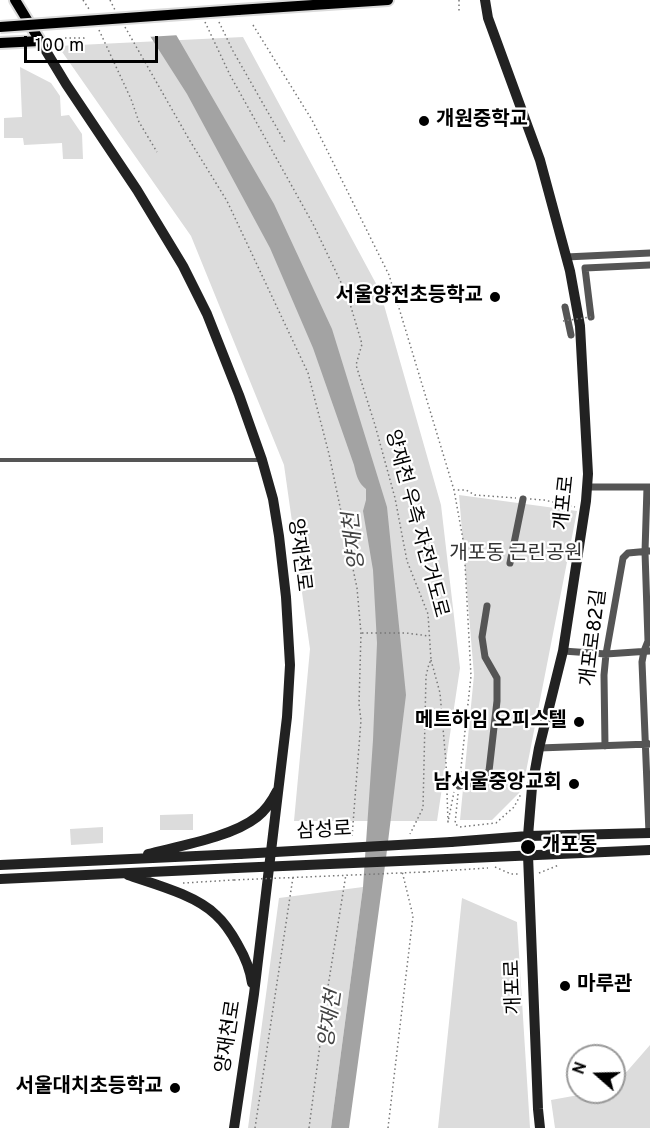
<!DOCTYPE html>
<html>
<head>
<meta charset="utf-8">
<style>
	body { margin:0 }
	#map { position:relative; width:650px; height:1128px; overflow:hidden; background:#fff; font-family:Overpass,sans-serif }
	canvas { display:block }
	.north { position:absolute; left:566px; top:1044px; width:60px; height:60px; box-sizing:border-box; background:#fff; border:2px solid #999; border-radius:50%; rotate:290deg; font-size:16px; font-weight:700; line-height:24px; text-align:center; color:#000 }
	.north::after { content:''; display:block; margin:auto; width:21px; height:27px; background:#000; clip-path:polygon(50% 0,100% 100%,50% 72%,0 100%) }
	.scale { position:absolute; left:24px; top:36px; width:134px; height:27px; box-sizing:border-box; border:3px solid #000; border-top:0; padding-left:8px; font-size:18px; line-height:21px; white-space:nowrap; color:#000; -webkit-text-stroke:4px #fff; paint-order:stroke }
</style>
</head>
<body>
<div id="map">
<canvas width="650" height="1128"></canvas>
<div class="north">N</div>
<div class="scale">100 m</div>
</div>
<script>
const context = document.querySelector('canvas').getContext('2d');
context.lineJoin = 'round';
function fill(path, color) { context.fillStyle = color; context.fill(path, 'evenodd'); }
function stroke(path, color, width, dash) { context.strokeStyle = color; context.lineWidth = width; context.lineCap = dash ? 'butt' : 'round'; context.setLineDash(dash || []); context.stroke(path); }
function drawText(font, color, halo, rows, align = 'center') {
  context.font = font + ' Overpass,"Noto Sans KR",sans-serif'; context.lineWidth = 4.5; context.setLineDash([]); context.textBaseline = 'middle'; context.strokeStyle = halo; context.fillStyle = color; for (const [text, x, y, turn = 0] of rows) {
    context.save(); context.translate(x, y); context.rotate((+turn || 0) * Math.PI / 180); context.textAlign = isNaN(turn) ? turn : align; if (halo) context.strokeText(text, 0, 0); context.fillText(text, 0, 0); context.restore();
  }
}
fill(new Path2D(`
	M243,37L380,291L441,505L460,668L437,821H294L310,649L284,465L191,236L58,46Z
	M20,67L51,83L60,96L61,116L69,115L82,134L83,159H63L62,143L24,145L23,138H4V118L22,117Z
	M459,495L577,511L523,787L519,793L492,820H460L474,675Z
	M193,814V830H160V815Z
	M103,827V843L71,845L70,829Z
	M363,887L331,1128H248L279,898Z
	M462,898L517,922L530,1128H438Z
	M650,1045V1128H555L551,1100L595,1092H614V1085L616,1084Z`), '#dcdcdc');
fill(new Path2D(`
	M127,0H156L274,204L332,329L387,507L406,695L386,858L349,1128H331L363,887L373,740L377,643L373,570L363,511L366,500V489C358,483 356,474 354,465L313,348L270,248L187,94Z`), '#a3a3a3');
fill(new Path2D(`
	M124,0H160L180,35L147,37Z`), '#fff');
const primary = new Path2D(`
	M238,10L388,0
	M0,43L40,41L15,0`);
stroke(primary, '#dbdbdb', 14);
stroke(new Path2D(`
	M83,0L89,9
	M110,0L115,10
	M459,0V11
	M205,22L230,75L313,224L348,297L362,344L356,365L375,425L395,498L407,561L428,614L431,660L429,664L426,676L423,808L410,834
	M219,22L233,51L286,144
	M253,25L312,120L389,275L454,490
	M125,27L190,141L227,201L308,373L329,454L357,588L361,633L359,704L361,720L352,837
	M99,30L131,99L139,122L157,152
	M65,38H84L85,35
	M530,499L544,500L575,507
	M362,633H406L429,636
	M431,660L440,693L446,763L448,822L454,792
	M460,777L471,676L464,545L454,490H466L475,495L516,498
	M458,794L455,824L460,827L496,823L514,807L521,794
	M495,867L511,874H519
	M424,872L488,868
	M539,873L559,865
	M183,883L234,880
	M255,1128L293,877
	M309,1128L326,999L346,874
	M388,1128L413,916L402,871`), '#777', 1.5, [1.5, 3]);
stroke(new Path2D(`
	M0,460H259`), '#555', 4);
stroke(new Path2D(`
	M566,257L650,253
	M565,307L571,335
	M591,317L585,268L650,265
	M588,487H650
	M647,487L645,552L648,641L644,651L642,662L649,833
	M510,563L523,499
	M563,651L606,654L650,651
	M605,746L604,675L606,654L623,558L628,553L650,551
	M539,748L650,744
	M459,786L478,782L489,771L497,701V678L485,657L482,637L487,606`), '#555', 7);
stroke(new Path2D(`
	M485,0L488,18L540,160L570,271L580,326L588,474L586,501L563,651L539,748L532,787L528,836V855L538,1109L540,1128
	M40,41L66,84L137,190L183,266L207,314L239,395L262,460L273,499L279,536L286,597L290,665L287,717L254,994L234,1128
	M451,842L528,836L650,833
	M148,854C179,846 232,837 257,817C266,810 272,801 277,791
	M447,859L650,850
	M0,865L240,854
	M128,875C154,884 196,895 216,915C225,923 232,934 238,945C245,957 250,969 252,983
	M0,879L236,868`), '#222', 10);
stroke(primary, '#000', 10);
const primaryBridge = new Path2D(`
	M0,27L238,10`);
stroke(primaryBridge, '#dbdbdb', 14, []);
stroke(new Path2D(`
	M563,321L591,317
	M234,880L424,872`), '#777', 1.5, [1.5, 3]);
stroke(new Path2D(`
	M240,854L451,842
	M236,868L447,859`), '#222', 10);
stroke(primaryBridge, '#000', 10);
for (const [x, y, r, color] of [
	[424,121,6,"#000"],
	[495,297,6,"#000"],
	[579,722,6,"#000"],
	[574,784,6,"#000"],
	[528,847,8,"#000"],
	[565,986,6,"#000"],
	[175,1088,6,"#000"]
]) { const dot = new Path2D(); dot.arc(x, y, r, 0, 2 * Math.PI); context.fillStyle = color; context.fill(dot); stroke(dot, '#fff', 2); }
drawText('bold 20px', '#000', '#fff', [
	["개원중학교",436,121,"left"],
	["서울양전초등학교",483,297],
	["메트하임 오피스텔",567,722],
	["남서울중앙교회",562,784],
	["개포동",542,847,"left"],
	["마루관",577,986,"left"],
	["서울대치초등학교",163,1088]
], 'right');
drawText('20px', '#000', '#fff', [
	["개포로",566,503,-84],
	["양재천 우측 자전거도로",415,524,75],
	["양재천로",298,555,83],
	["개포로82길",595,638,-83],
	["삼성로",324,832,-3],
	["개포로",515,987,-92],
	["양재천로",230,1037,-81]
]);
drawText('20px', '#333', '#fff', [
	["개포동 근린공원",516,555]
]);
drawText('italic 21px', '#444', '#fff', [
	["양재천",356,541,-96],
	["양재천",332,1019,-82]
]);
</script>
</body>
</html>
